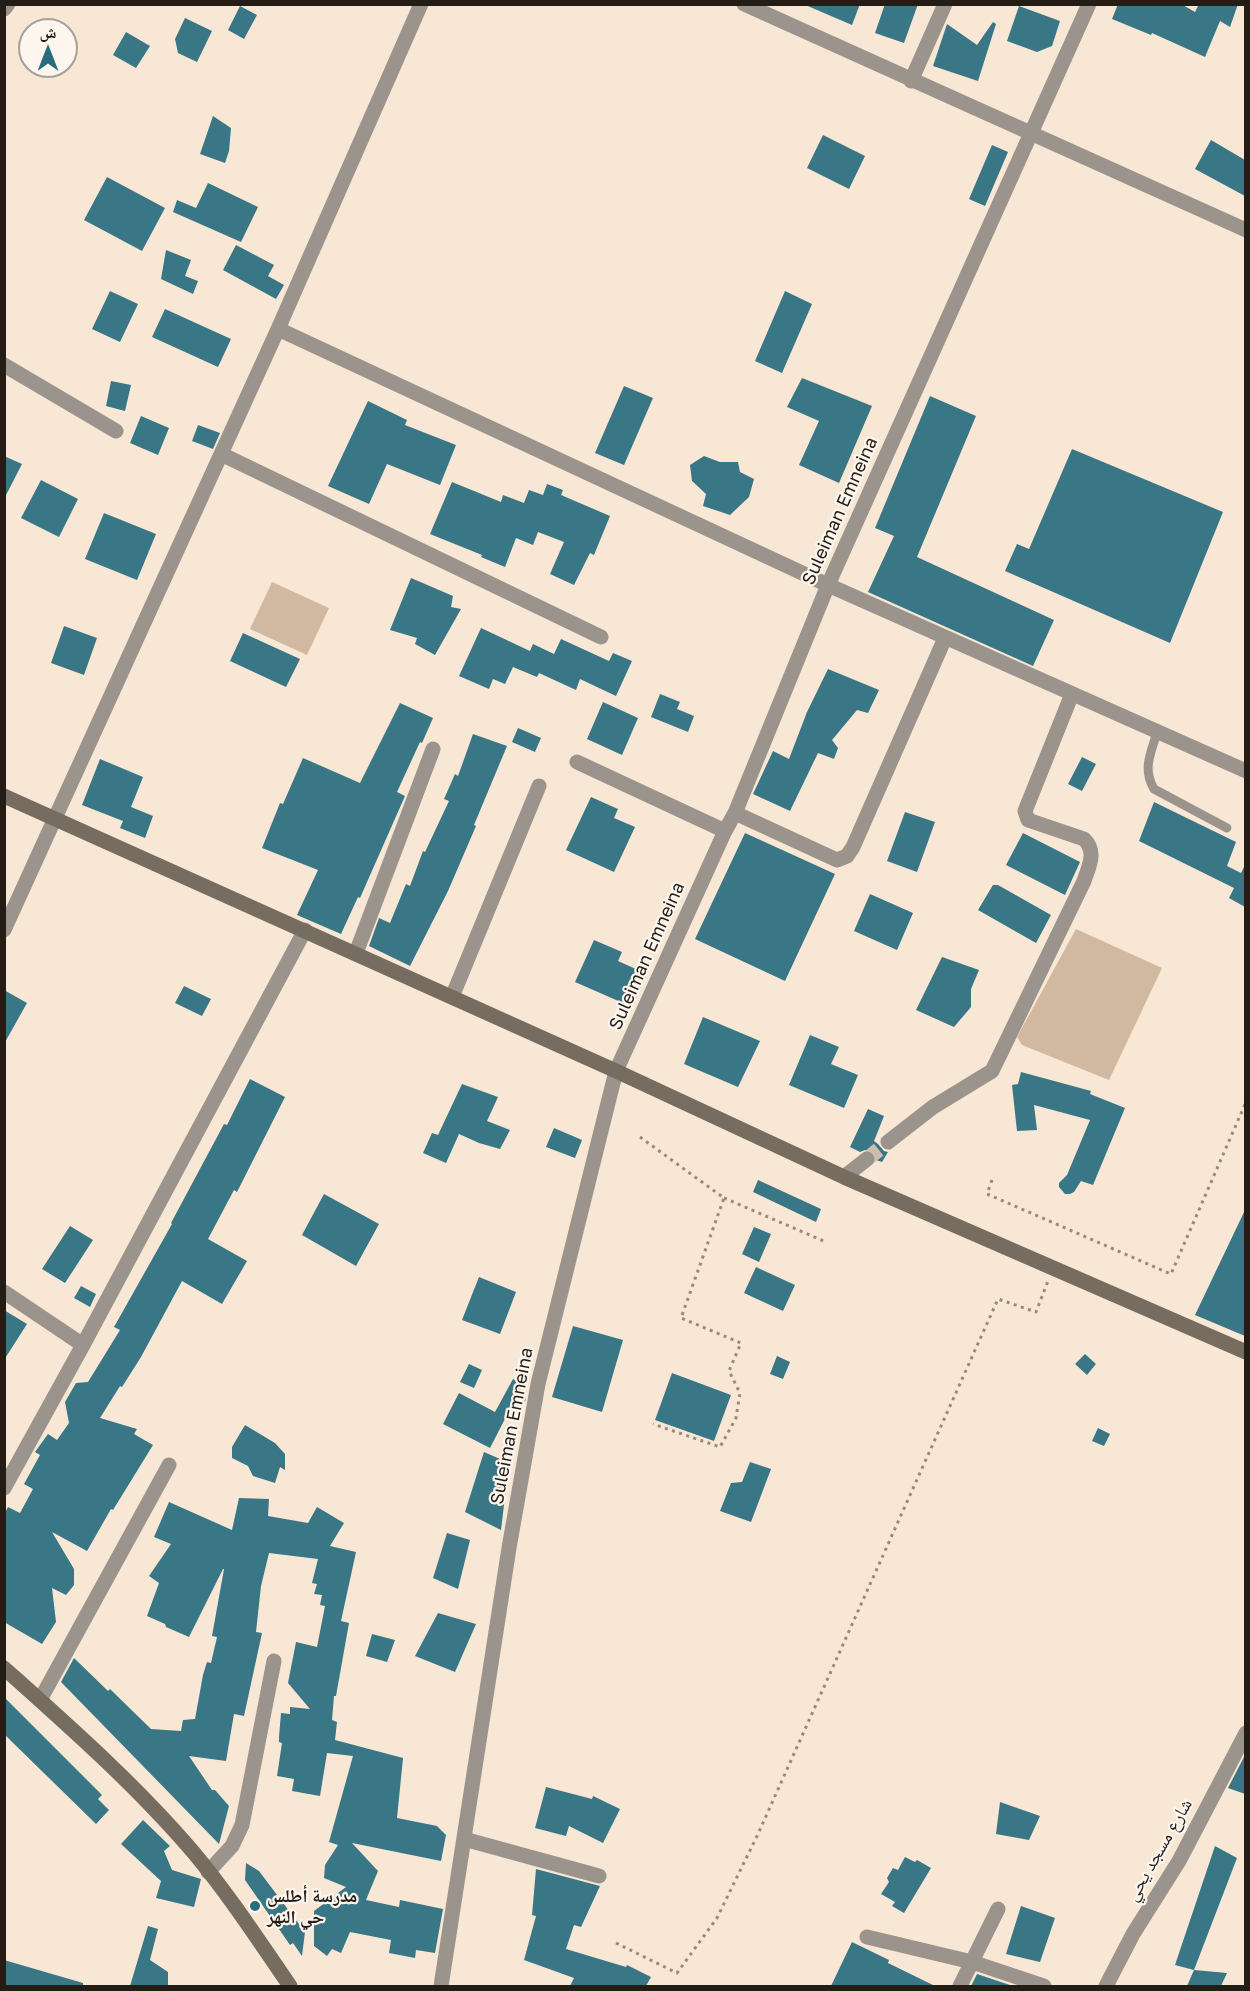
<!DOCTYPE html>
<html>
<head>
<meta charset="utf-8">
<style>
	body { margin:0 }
	#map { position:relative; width:1250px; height:1991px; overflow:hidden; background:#f8e7d4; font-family:"Golos Text","Noto Naskh Arabic",sans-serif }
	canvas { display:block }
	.frame { position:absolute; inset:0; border:6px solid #231d16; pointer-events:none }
	.north { position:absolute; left:18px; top:18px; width:60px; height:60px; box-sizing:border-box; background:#fdf6ee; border:2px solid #a69f98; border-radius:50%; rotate:0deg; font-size:16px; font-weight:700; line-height:24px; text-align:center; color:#231d16 }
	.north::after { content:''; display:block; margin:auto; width:21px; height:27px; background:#286c7d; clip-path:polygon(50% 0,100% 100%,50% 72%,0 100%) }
</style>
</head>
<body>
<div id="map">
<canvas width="1250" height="1991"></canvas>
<div class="frame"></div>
<div class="north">ش</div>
</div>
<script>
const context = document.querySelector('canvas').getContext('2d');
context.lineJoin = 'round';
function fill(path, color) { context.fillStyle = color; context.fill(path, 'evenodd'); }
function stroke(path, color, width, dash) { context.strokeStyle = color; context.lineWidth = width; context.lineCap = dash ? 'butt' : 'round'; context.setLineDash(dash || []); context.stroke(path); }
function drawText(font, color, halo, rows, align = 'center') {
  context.font = font + ' "Golos Text","Noto Naskh Arabic",sans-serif'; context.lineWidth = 4.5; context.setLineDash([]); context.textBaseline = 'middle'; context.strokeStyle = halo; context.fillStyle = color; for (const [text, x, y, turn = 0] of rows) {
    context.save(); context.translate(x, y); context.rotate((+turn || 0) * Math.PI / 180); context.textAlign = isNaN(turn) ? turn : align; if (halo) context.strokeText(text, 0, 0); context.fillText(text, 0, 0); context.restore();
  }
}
fill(new Path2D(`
	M272,582L329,608L307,655L250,629Z
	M1076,929L1162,968L1109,1080L1022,1045L1017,1037Z`), '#d0b9a0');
fill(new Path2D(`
	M803,4H860L852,25Z
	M885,4H918L904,43L875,33Z
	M1118,4H1181L1195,12L1199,4H1238L1230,27L1220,21L1205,57L1152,33L1151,35L1112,19Z
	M240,6L257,15L244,39L228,30Z
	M1019,6L1060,21L1052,46L1037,52L1007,41Z
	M185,18L212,31L197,62L178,53L175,39Z
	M993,22L996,24L978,81L933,66L947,24L977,45Z
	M126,32L150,46L136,68L113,55Z
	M213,116L231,128L229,151L225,163L200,154Z
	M823,135L865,156L849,189L807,168Z
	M1211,140L1245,160V196L1195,169Z
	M992,145L1008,152L985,206L969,199Z
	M107,177L165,208L142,251L84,220Z
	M208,183L258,207L241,242L173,212L177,200L196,208Z
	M236,245L274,265L268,276L284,285L276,299L223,270Z
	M166,250L191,260L185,276L198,281L193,294L161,279Z
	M110,291L138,304L120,342L92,329Z
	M785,291L812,304L782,373L755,361Z
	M165,309L231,339L218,367L152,337Z
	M802,378L872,406L839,483L799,465L819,421L787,407Z
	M111,381L131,385L125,411L106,406Z
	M624,386L653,398L624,465L595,453Z
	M930,396L976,416L917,557L1054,620L1033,666L868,592L894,536L875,528Z
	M368,401L407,420L405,425L456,445L440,485L387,464L369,504L328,486Z
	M141,416L169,428L158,455L130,443Z
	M198,425L220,433L213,449L192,441Z
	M1072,449L1223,512L1170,643L1005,571L1017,544L1029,549Z
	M4,456L22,464L4,499Z
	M704,456L720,462H738L740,472L754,479L749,497L730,515L703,506L706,494L692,481L690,465Z
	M41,480L78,499L59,537L21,518Z
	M452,482L501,502L503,495L524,503L529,490L543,495L547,484L563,490L561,495L610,516L594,555L590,553L574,585L550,574L564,542L538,532L533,545L516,538L505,567L481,557L482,555L430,534Z
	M104,513L156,534L137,580L85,559Z
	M411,578L453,596L451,607L461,609L435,655L415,644L417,638L390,630Z
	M64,626L97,638L84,675L51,663Z
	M481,628L530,651L533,644L554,654L561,639L609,661L613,653L632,661L616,696L580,679L576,690L539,673L537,677L513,667L505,684L493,679L489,689L459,676Z
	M243,633L300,659L286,687L230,661Z
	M828,669L879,690L868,713L857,710L832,740L838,748L834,759L818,753L790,811L753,794L773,751L789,759L807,712Z
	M660,694L680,702L677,709L694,716L688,732L651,717Z
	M603,702L638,718L622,755L587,739Z
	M400,703L433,718L422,743L420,742L397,792L405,796L360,898L358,897L341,934L297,915L318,870L262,848L280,803L283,804L303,758L360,783Z
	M518,728L541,738L535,752L512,742Z
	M473,734L507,746L474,825L476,826L448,891L410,966L369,946L379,918L390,923L406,884L410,886L423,851L425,852L449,801L444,799L455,774L458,776Z
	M1082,757L1096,764L1082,791L1068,784Z
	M100,759L143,777L131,807L153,816L145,838L120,828L123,821L82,805Z
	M591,797L618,809L614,818L635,827L614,872L566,850Z
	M1154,802L1236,842L1227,866L1241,873L1245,865V907L1229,898L1234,888L1139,841Z
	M905,812L935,822L917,872L887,861Z
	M745,833L835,874L785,981L695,939Z
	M1023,833L1080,862L1065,895L1006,865Z
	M993,885H998L1051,915L1036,943L978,910Z
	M870,894L913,913L897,950L854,931Z
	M594,940L622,952L618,961L647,974L632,1007L575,982Z
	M942,957L979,970L971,989V1007L954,1027L916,1010Z
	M184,986L211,999L202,1016L175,1003Z
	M4,990L27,1003L4,1044Z
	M703,1017L760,1041L738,1087L684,1064Z
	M810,1035L839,1047L831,1064L858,1075L844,1108L789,1085Z
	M1021,1072L1091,1091L1090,1094L1125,1108L1093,1185L1081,1181L1074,1192L1070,1194H1065L1059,1187V1183L1067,1175L1090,1120L1034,1105L1037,1130L1017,1131L1012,1085L1018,1084Z
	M250,1079L285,1097L237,1192L234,1190L208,1239L247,1261L222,1304L182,1281L141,1357L122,1387L120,1386L100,1418L137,1429L134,1434L153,1445L113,1510L111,1509L87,1551L52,1532L74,1569V1585L66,1595L52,1588L56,1622L42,1644L4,1622V1515L8,1507L20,1513L33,1489L24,1484L40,1455L35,1452L48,1434L57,1440L69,1423L65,1402L76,1383L88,1382L120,1330L114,1327L172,1224L171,1223L224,1124L227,1125Z
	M462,1084L498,1097L487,1121L510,1130L500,1149L479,1143L459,1134L446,1163L423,1153L432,1133L438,1135Z
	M868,1109L884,1116L874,1141L878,1144L884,1151L888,1152L882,1162L876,1160L875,1154L871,1150H865L860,1152L850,1147Z
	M554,1128L582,1140L575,1158L546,1147Z
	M758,1180L821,1209L816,1222L753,1192Z
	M324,1194L379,1224L356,1266L302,1235Z
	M1245,1210V1336L1195,1315Z
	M70,1226L93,1240L65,1283L42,1269Z
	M754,1227L771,1234L759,1262L742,1254Z
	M756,1267L795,1285L783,1311L744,1293Z
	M479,1277L516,1292L500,1334L462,1320Z
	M81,1286L96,1294L90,1307L74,1298Z
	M4,1310L27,1324L4,1360Z
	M573,1326L623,1340L602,1412L552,1397Z
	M1085,1354L1096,1364L1087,1375L1075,1364Z
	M777,1356L790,1362L783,1379L770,1374Z
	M469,1364L482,1370L474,1388L460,1382Z
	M672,1373L731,1395L714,1441L655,1420Z
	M513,1379L523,1385L518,1394L526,1399L525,1401L515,1417L508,1413L490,1448L443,1424L459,1393L495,1412Z
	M245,1425L275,1443L285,1454V1470L280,1467L275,1483L253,1476L248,1466L232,1458V1447Z
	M1098,1428L1110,1434L1104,1446L1092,1441Z
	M484,1452L509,1463L501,1530L465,1512Z
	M750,1462L771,1469L751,1522L720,1511L731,1483L742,1482Z
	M239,1498L269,1499L268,1516L308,1523L317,1507L344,1523L330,1546L356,1552L341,1621L349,1623L336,1696H334L332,1720L337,1722L335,1740L403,1758L397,1818L437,1826L446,1835L441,1861L352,1843L378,1871L366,1900L399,1907L400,1900L443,1909L435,1953L416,1950L415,1958L389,1953L391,1940L350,1932L341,1953L332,1949L327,1956L314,1946V1911L346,1887L324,1878L325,1865L338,1845L329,1842L353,1756L327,1753L320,1796L292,1791L294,1779L277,1776L282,1743L279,1742V1737L281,1713L290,1714V1707L310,1709L288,1683L296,1642L317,1647L325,1606L320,1605L322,1595L314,1594L317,1584L312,1583L318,1559L269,1553L261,1586L256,1632L262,1633L244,1716L234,1714L226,1761L189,1756L212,1790H215L229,1806L219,1844L61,1682L74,1658L108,1691L110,1689L151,1729L181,1731L183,1720L195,1719L203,1675L207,1662L211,1663L217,1637L212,1636L224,1569H223L189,1637L166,1627L165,1624L147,1616L159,1583L149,1576L171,1544L154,1537L169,1502L232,1530Z
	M447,1533L470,1540L458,1589L433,1578Z
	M438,1613L476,1624L455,1672L415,1656Z
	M372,1634L395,1640L387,1662L366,1656Z
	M4,1697L102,1795L98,1799L109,1810L96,1824L4,1734Z
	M1245,1755V1794L1228,1788Z
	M546,1787L592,1799L593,1796L620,1809L603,1843L569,1826L566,1836L535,1828Z
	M1000,1802L1040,1816L1029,1840L996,1834Z
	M143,1820L170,1846L164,1851L172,1870L201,1879L194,1907L156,1898L161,1881L121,1844Z
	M1215,1846L1237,1858L1194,1970L1175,1965Z
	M905,1857L915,1862L917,1860L931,1868L904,1913L892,1906L895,1902L881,1894L889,1882L887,1878L893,1868L898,1870Z
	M246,1863L259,1871L305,1932L302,1956L293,1943L290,1945L245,1880Z
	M536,1869L600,1886L581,1927L574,1925L566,1949L626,1967L627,1965L651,1977L646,1986H570L574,1978L524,1960L536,1916L532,1915Z
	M1021,1906L1055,1918L1040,1962L1006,1954Z
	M148,1926L158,1929L150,1960L168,1972V1986H130Z
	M852,1942L889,1960L888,1963L935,1986H831Z
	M4,1960L83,1983V1986H4Z
	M1194,1970L1227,1973L1221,1986H1187Z
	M977,1974L1010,1985V1986H971Z`), '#397686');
stroke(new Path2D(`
	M867,1159L888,1142`), '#cdbfae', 15, [15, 8]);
stroke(new Path2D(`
	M640,1137L724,1198L681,1318L741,1343L729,1371L740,1393L736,1418L720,1447L653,1424
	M992,1180L987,1194L1171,1274L1246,1102
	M724,1198L826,1242
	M616,1943L677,1973L717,1918L758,1834L998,1299L1036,1312L1048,1281`), '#978b7e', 3, [3, 4.5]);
stroke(new Path2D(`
	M1157,732C1151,754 1142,768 1154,789L1227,828`), '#9b948c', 9);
stroke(new Path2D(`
	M744,4L1246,230
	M4,9L8,4
	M911,81L945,4
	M278,329L828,585L1246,771
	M4,365L116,431
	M221,454L601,637
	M577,762L725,831
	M735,813L837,860L847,856L853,847L945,638
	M4,930L278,329L421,4
	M356,953L433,749
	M452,997L539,786
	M888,1142L933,1107L992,1071L1084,881C1089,866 1097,852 1084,839L1028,820L1025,811L1072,694
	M844,1177L867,1159
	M4,1292L83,1345
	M4,1488L83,1345L305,930
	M40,1700L169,1465
	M464,1839L599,1876
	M208,1872L232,1846L242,1825L274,1661
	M867,1937L972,1962L1044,1986
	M441,1986L509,1548L538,1384L616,1071L725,831L735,813L828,585L1089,4
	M960,1986L998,1909
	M1106,1986L1133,1934L1179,1861L1246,1733`), '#9b948c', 15);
stroke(new Path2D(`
	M4,796L616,1071L844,1177L1246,1352
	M4,1668C70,1727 137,1786 194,1853C229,1895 259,1941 290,1986`), '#766c60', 15);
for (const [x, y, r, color] of [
	[255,1906,6,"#286c7d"]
]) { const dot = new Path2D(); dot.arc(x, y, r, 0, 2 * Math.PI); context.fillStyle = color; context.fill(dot); stroke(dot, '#fdf6ee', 2); }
drawText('18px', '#231d16', '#fdf6ee', [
	["Suleiman Emneina",840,511,-66],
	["Suleiman Emneina",647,956,-66],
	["Suleiman Emneina",512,1426,-79],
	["شارع مسجد يحي",1159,1850,-60]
]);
drawText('bold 18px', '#231d16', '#fdf6ee', [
	["مدرسة أطلس",267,1896],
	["حي النهر",267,1917]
], 'left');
</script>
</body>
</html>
